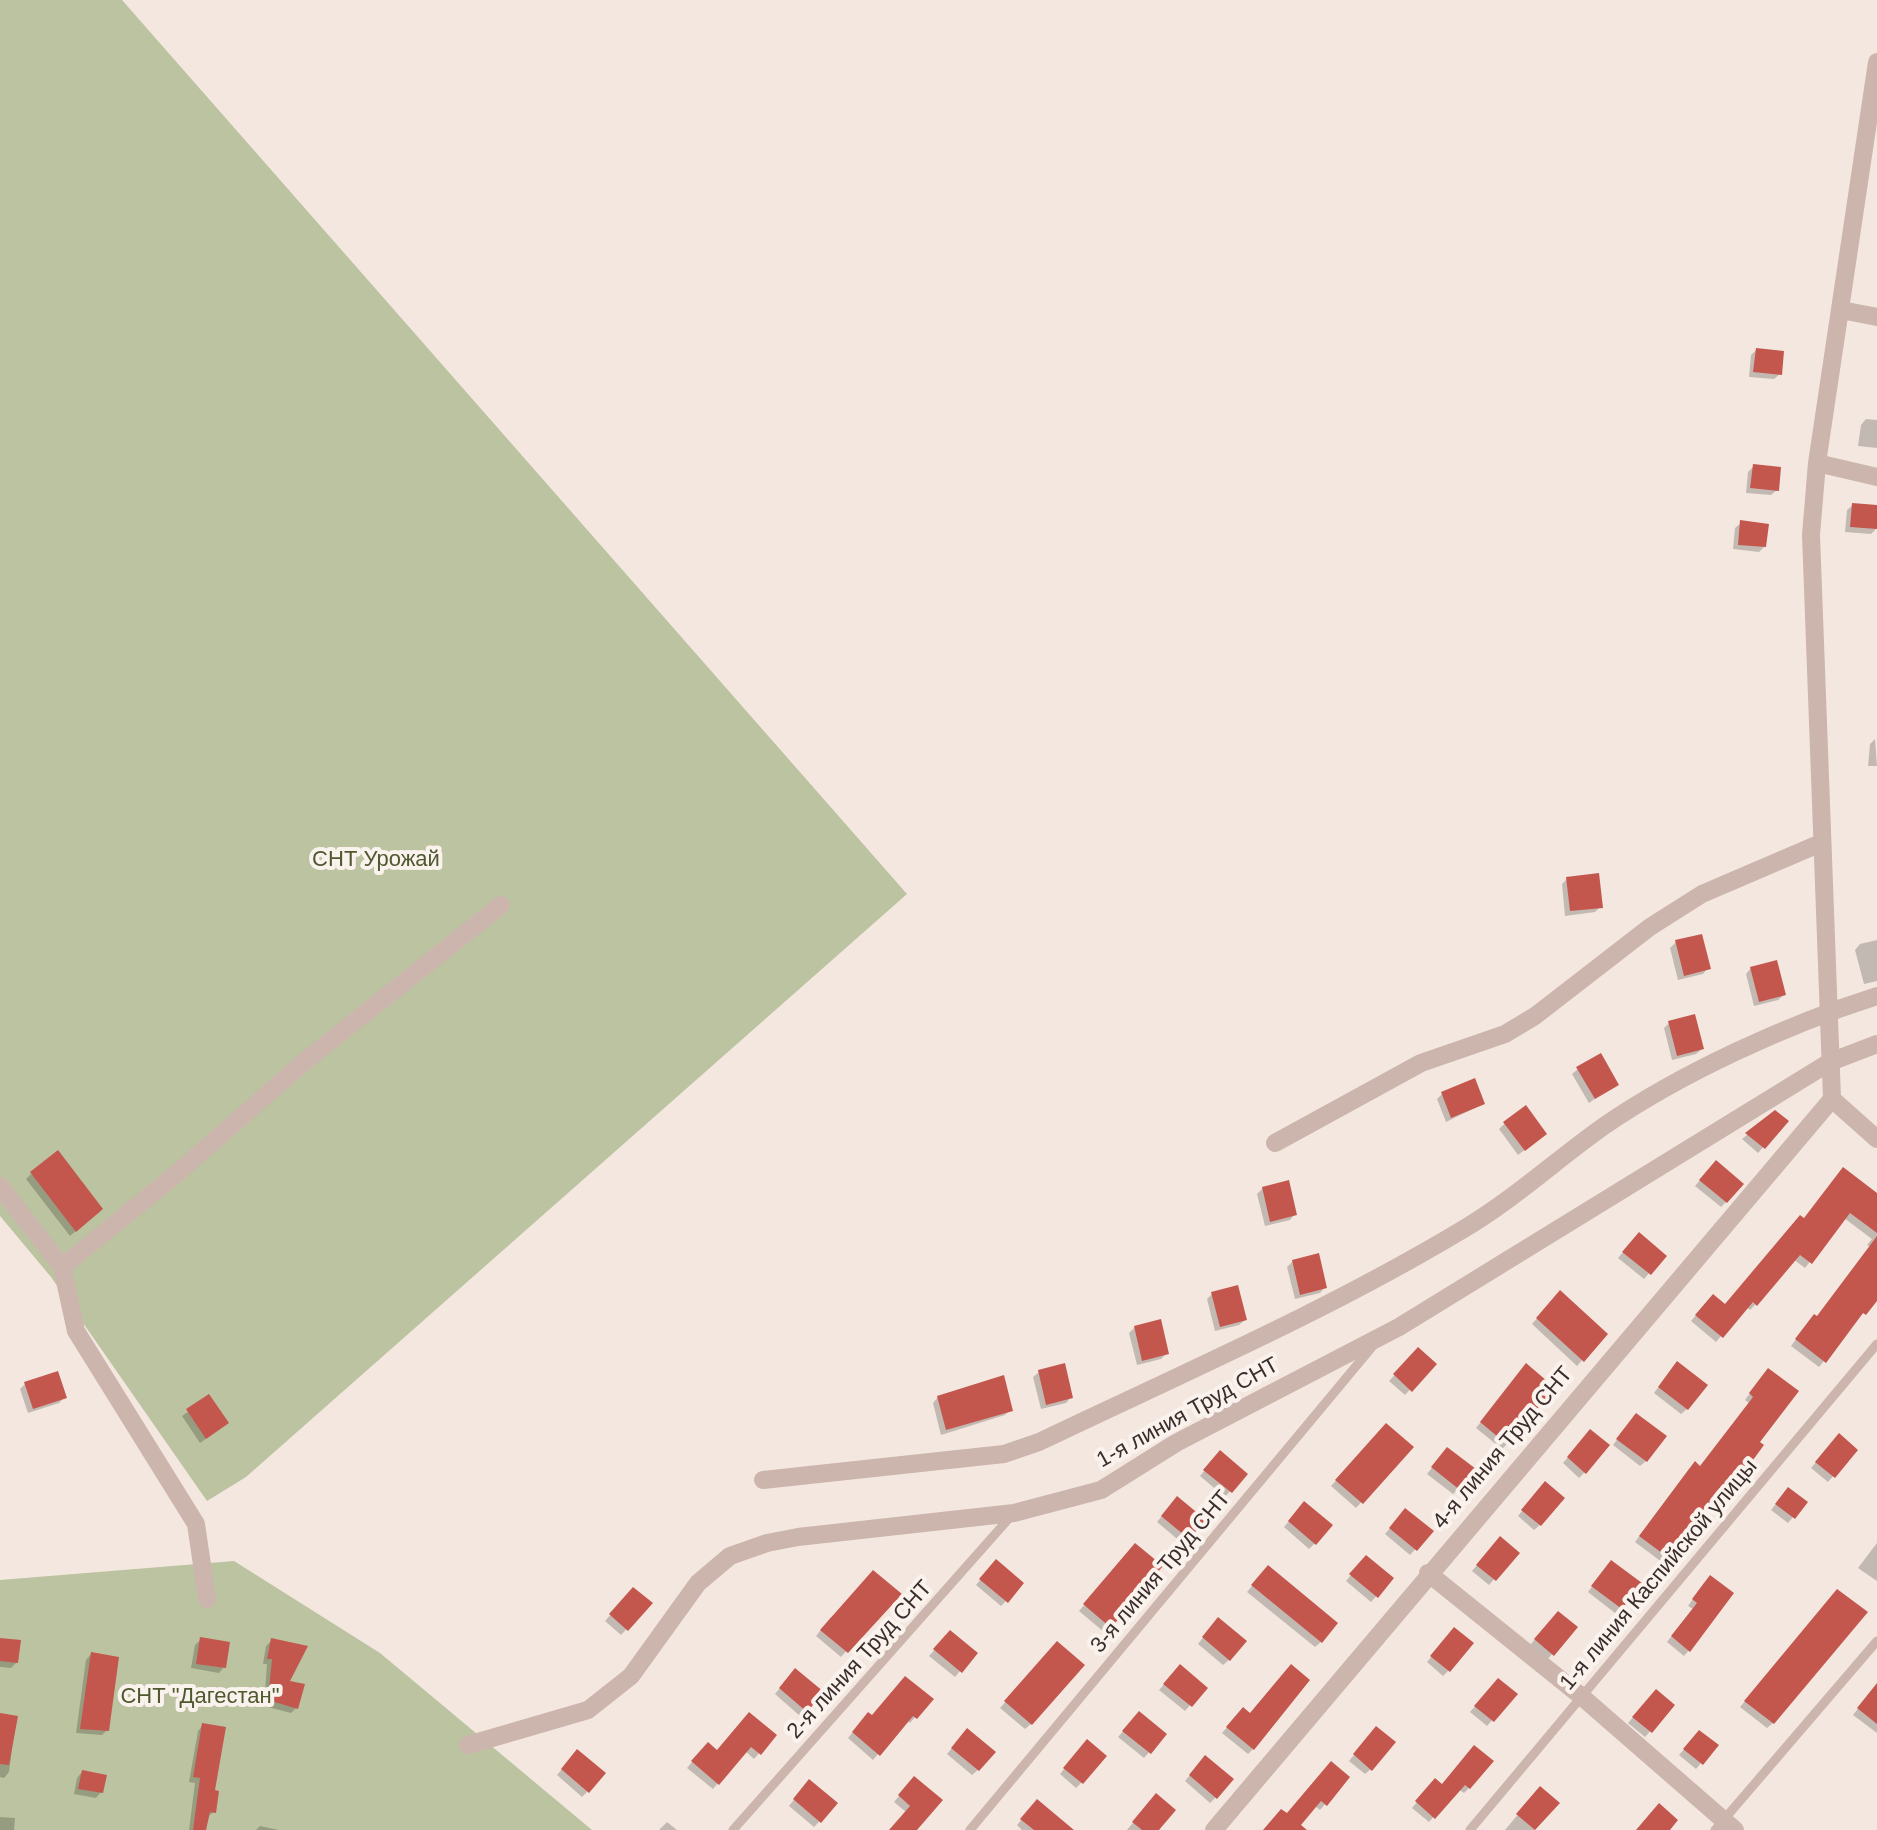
<!DOCTYPE html>
<html>
<head>
<meta charset="utf-8">
<style>
	body { margin:0 }
	canvas { display:block; background:#f3e7e0 }
</style>
</head>
<body>
<canvas width="1877" height="1830"></canvas>
<script>
const context = document.querySelector('canvas').getContext('2d');
context.lineJoin = 'round';
function fill(path, color) { context.fillStyle = color; context.fill(path, 'evenodd'); }
function stroke(path, color, width, dash) { context.strokeStyle = color; context.lineWidth = width; context.lineCap = dash ? 'butt' : 'round'; context.setLineDash(dash || []); context.stroke(path); }
function drawText(font, color, halo, rows, align = 'center') {
  context.font = font + ' Arial,sans-serif'; context.lineWidth = 8; context.setLineDash([]); context.textBaseline = 'middle'; context.strokeStyle = halo; context.fillStyle = color; for (const [text, x, y, turn = 0] of rows) {
    context.save(); context.translate(x, y); context.rotate((+turn || 0) * Math.PI / 180); context.textAlign = isNaN(turn) ? turn : align; if (halo) context.strokeText(text, 0, 0); context.fillText(text, 0, 0); context.restore();
  }
}
fill(new Path2D(`
	M0,0H122L907,894L246,1477L207,1501L51,1277L0,1216Z
	M234,1561L380,1653L592,1830H0V1580Z`), '#bcc3a0');
fill(new Path2D(`
	M1756,350L1780,374L1774,379L1749,377L1751,355Z
	M1866,419L1877,420V448L1858,446L1861,425Z
	M1754,466L1777,490L1771,495L1746,493L1748,472Z
	M1853,505L1877,507L1876,529L1871,534L1845,532L1847,510Z
	M1741,523L1764,547L1759,552L1733,549L1735,528Z
	M1875,739L1877,766H1868L1870,744Z
	M1567,879L1600,907L1595,912L1565,916L1562,884Z
	M1877,940V981L1864,984L1855,950L1860,944Z
	M1676,942L1708,968L1703,974L1678,980L1670,948Z
	M1751,968L1784,995L1778,1000L1754,1006L1746,974Z
	M1669,1023L1702,1049L1696,1054L1672,1060L1664,1028Z
	M1578,1069L1616,1084L1589,1103L1572,1074Z
	M1442,1094L1483,1104L1446,1122L1437,1099Z
	M1775,1112L1786,1121L1758,1153L1742,1139Z
	M1505,1123L1539,1139L1518,1155L1499,1129Z
	M1710,1168L1726,1202L1721,1207L1695,1186Z
	M31,1174L95,1214L70,1236L26,1179Z
	M1263,1188L1295,1214L1290,1220L1265,1226L1257,1194Z
	M1877,1205V1296L1819,1367L1791,1346L1809,1322L1817,1318L1870,1247L1867,1245L1872,1239L1844,1218L1805,1268L1793,1259L1755,1305L1750,1310L1746,1307L1716,1342L1691,1321L1707,1302L1725,1306L1804,1220Z
	M1634,1240L1664,1256L1644,1279L1618,1258Z
	M1293,1261L1325,1287L1320,1293L1295,1299L1287,1267Z
	M1212,1294L1245,1320L1239,1325L1215,1331L1207,1299Z
	M1555,1298L1605,1334L1577,1366L1532,1324Z
	M1135,1327L1167,1353L1161,1359L1137,1365L1129,1333Z
	M1418,1350L1434,1364L1405,1395L1389,1381Z
	M1672,1369L1687,1409L1681,1414L1654,1393Z
	M1521,1371L1507,1444L1502,1449L1476,1428Z
	M1039,1372L1071,1397L1066,1403L1041,1409L1033,1377Z
	M1763,1376L1757,1442L1743,1470L1738,1475L1733,1471L1663,1563L1635,1542L1689,1469L1700,1468L1749,1403L1745,1400Z
	M25,1384L65,1397L59,1403L28,1413L20,1389Z
	M209,1397L221,1428L200,1443L182,1416Z
	M938,1397L1010,1410L1005,1415L941,1435L933,1403Z
	M1631,1421L1646,1461L1640,1466L1613,1445Z
	M1386,1426L1412,1447L1356,1508L1331,1486Z
	M1585,1437V1472L1579,1478L1563,1463Z
	M1833,1441L1856,1450L1828,1482L1811,1468Z
	M1442,1455L1459,1489L1453,1494L1427,1474Z
	M1215,1458L1245,1474L1225,1497L1200,1476Z
	M1540,1489V1525L1534,1530L1518,1516Z
	M1783,1495L1805,1503L1788,1523L1771,1510Z
	M1172,1504L1203,1520L1182,1543L1157,1522Z
	M1299,1509L1315,1543L1309,1549L1284,1527Z
	M1400,1516L1431,1532L1410,1555L1385,1534Z
	M1877,1543V1581L1858,1568Z
	M1495,1544L1517,1553L1489,1585L1472,1571Z
	M1130,1551L1110,1627L1104,1632L1079,1611Z
	M1361,1563L1392,1579L1371,1602L1346,1581Z
	M991,1567L1006,1601L1001,1606L976,1585Z
	M1606,1568L1621,1608L1615,1613L1588,1592Z
	M1263,1573L1321,1642L1315,1647L1247,1592Z
	M1704,1583L1689,1650L1684,1656L1667,1642L1693,1609L1688,1606Z
	M899,1594L841,1657L816,1636L831,1617Z
	M628,1595L650,1604L621,1635L605,1621Z
	M1832,1597L1773,1723L1767,1728L1740,1707Z
	M1553,1619L1552,1654L1547,1660L1530,1645Z
	M1213,1625L1229,1660L1223,1665L1198,1644Z
	M1449,1635V1670L1443,1676L1427,1662Z
	M945,1638L975,1653L955,1677L929,1656Z
	M201,1639L224,1667L219,1673L191,1668L195,1645Z
	M0,1640L16,1663L11,1668L0,1667Z
	M272,1640L296,1708L291,1713L264,1706L267,1664H263L266,1646Z
	M1052,1649L1031,1724L1025,1729L1000,1708Z
	M91,1654L107,1730L102,1735L76,1733L86,1660Z
	M1175,1672L1205,1688L1185,1711L1159,1690Z
	M790,1676L805,1710L800,1716L775,1694Z
	M1493,1686L1515,1694L1487,1726L1470,1712Z
	M1877,1695V1733L1853,1715L1867,1697Z
	M1651,1697L1673,1706L1645,1737L1628,1723Z
	M931,1699L910,1723L907,1720L873,1760L848,1738L863,1720Z
	M0,1715L16,1718L9,1772L4,1778L0,1777Z
	M1238,1715L1253,1749L1248,1754L1222,1733Z
	M1134,1719L1164,1735L1144,1758L1118,1737Z
	M203,1725L214,1812L207,1817L204,1830H189L195,1783L189,1782L198,1731Z
	M1371,1734V1769L1365,1774L1349,1761Z
	M775,1735L754,1759L745,1751L713,1789L687,1768L702,1750L717,1752Z
	M962,1736L978,1770L972,1775L947,1754Z
	M1694,1738L1701,1763L1696,1769L1679,1755Z
	M1082,1747V1782L1076,1788L1060,1774Z
	M1469,1753V1788L1464,1793L1458,1789L1429,1822L1412,1808L1430,1786L1441,1787Z
	M572,1757L588,1791L582,1797L557,1775Z
	M1200,1763L1216,1797L1210,1803L1185,1781Z
	M82,1772L101,1792L96,1798L74,1794L77,1778Z
	M1348,1778L1320,1810L1315,1806L1294,1830H1265Z
	M909,1784L914,1830H891L906,1812L894,1802Z
	M804,1787L820,1821L814,1827L789,1806Z
	M1535,1794L1557,1803L1534,1830H1505Z
	M1151,1801L1157,1830H1127Z
	M1032,1807L1056,1830H1022L1017,1825Z
	M0,1817L15,1818L14,1830H0Z
	M667,1822L677,1830H659Z
	M260,1826L279,1830H256Z`), '#0003');
fill(new Path2D(`
	M1756,348L1784,351L1782,375L1753,372Z
	M1753,464L1781,467L1779,491L1750,488Z
	M1852,503L1877,505V529L1850,527Z
	M1740,520L1769,524L1766,547L1738,545Z
	M1599,873L1603,908L1570,911L1566,877Z
	M1702,934L1711,969L1684,976L1675,940Z
	M1777,960L1786,995L1759,1002L1750,967Z
	M1695,1014L1704,1049L1677,1056L1668,1021Z
	M1601,1053L1619,1085L1595,1099L1576,1067Z
	M1475,1078L1485,1104L1451,1118L1441,1092Z
	M1526,1105L1547,1134L1525,1151L1503,1122Z
	M1775,1110L1789,1121L1765,1149L1745,1133Z
	M58,1150L103,1209L76,1232L30,1172Z
	M1716,1160L1744,1184L1727,1203L1699,1180Z
	M1843,1167L1877,1193V1233L1850,1213L1812,1264L1800,1255L1757,1306L1753,1302L1723,1338L1695,1315L1713,1294L1725,1304L1800,1215L1804,1218Z
	M1289,1180L1297,1215L1270,1222L1262,1187Z
	M1639,1232L1667,1256L1651,1275L1622,1252Z
	M1877,1236V1301L1866,1315L1863,1313L1826,1363L1795,1339L1814,1314L1817,1316Z
	M1319,1253L1327,1288L1300,1295L1292,1260Z
	M1238,1285L1247,1320L1220,1327L1211,1292Z
	M1560,1290L1608,1334L1584,1362L1536,1318Z
	M1161,1319L1169,1354L1142,1361L1134,1326Z
	M1418,1347L1437,1364L1412,1392L1393,1374Z
	M1677,1361L1708,1385L1688,1410L1658,1387Z
	M1065,1363L1073,1398L1046,1405L1038,1370Z
	M1526,1363L1554,1387L1509,1446L1480,1422Z
	M1768,1368L1799,1391L1760,1442L1764,1445L1745,1471L1739,1466L1670,1559L1639,1536L1695,1461L1700,1466L1753,1397L1749,1393Z
	M58,1371L67,1398L33,1409L24,1382Z
	M1004,1375L1013,1411L946,1430L937,1396Z
	M209,1394L229,1423L206,1439L186,1409Z
	M1636,1413L1667,1436L1647,1462L1616,1439Z
	M1386,1423L1414,1447L1363,1504L1335,1480Z
	M1590,1429L1610,1445L1586,1474L1567,1457Z
	M1839,1433L1858,1450L1835,1478L1815,1462Z
	M1447,1447L1476,1469L1460,1490L1431,1467Z
	M1220,1450L1248,1474L1232,1493L1203,1470Z
	M1545,1481L1565,1498L1541,1526L1521,1510Z
	M1788,1487L1808,1502L1795,1519L1775,1504Z
	M1177,1496L1206,1520L1189,1539L1161,1516Z
	M1304,1501L1333,1525L1316,1545L1288,1521Z
	M1405,1508L1434,1531L1417,1551L1389,1528Z
	M1500,1536L1520,1553L1496,1581L1476,1565Z
	M1135,1543L1163,1566L1111,1628L1083,1604Z
	M1366,1555L1394,1578L1378,1598L1349,1574Z
	M996,1559L1024,1583L1008,1603L979,1579Z
	M1611,1560L1642,1583L1622,1609L1591,1586Z
	M1268,1565L1338,1623L1322,1643L1251,1585Z
	M873,1570L902,1594L848,1653L820,1630Z
	M1710,1575L1734,1593L1690,1652L1671,1636L1697,1603L1692,1599Z
	M633,1587L653,1603L628,1631L609,1614Z
	M1837,1589L1868,1612L1774,1724L1744,1701Z
	M1558,1611L1578,1627L1554,1656L1534,1639Z
	M1218,1617L1247,1641L1230,1661L1202,1637Z
	M1454,1627L1474,1643L1450,1672L1430,1656Z
	M950,1630L978,1653L962,1673L933,1649Z
	M200,1637L230,1642L226,1668L196,1664Z
	M0,1638L21,1640L18,1663L0,1661Z
	M271,1638L308,1646L290,1681L305,1684L298,1709L268,1700L272,1659H267Z
	M1057,1641L1085,1665L1032,1725L1004,1701Z
	M91,1652L119,1657L109,1731L80,1729Z
	M1180,1664L1208,1688L1192,1707L1163,1684Z
	M1291,1664L1310,1680L1254,1750L1226,1727L1243,1707L1250,1713Z
	M795,1668L824,1692L807,1712L779,1688Z
	M905,1676L934,1699L917,1719L913,1716L880,1756L852,1732L868,1712L872,1715Z
	M1498,1678L1518,1694L1494,1722L1474,1706Z
	M1877,1683V1724L1857,1708Z
	M1656,1689L1675,1705L1652,1733L1632,1717Z
	M1139,1711L1167,1734L1151,1754L1122,1731Z
	M749,1712L777,1735L761,1755L751,1747L719,1785L691,1761L708,1742L717,1750Z
	M0,1713L18,1716L9,1765L0,1764Z
	M202,1723L226,1727L215,1790L219,1791L216,1813L210,1812L206,1830H193L200,1778L193,1777Z
	M1376,1726L1396,1742L1372,1771L1353,1754Z
	M967,1728L996,1752L979,1771L951,1748Z
	M1699,1730L1719,1745L1703,1765L1683,1749Z
	M1087,1739L1107,1756L1083,1784L1063,1768Z
	M1474,1745L1494,1761L1470,1789L1465,1785L1435,1819L1415,1801L1435,1778L1442,1784Z
	M577,1749L606,1773L589,1793L561,1769Z
	M1205,1755L1234,1779L1217,1799L1189,1775Z
	M1331,1761L1350,1777L1327,1806L1321,1801L1301,1825L1307,1830H1263L1281,1809L1287,1813Z
	M82,1770L107,1775L103,1793L78,1789Z
	M914,1776L943,1800L917,1830H889L910,1806L898,1795Z
	M809,1779L838,1803L821,1823L793,1799Z
	M1540,1786L1560,1803L1535,1830L1516,1814Z
	M1156,1793L1176,1810L1159,1830H1142L1132,1822Z
	M1037,1799L1074,1830H1034L1020,1819Z
	M1659,1803L1678,1820L1670,1830H1636Z`), '#c4574d');
stroke(new Path2D(`
	M733,1830L1012,1515
	M970,1830L1372,1347
	M1470,1830L1877,1344
	M1715,1830L1877,1641`), '#ccb5ac', 9);
stroke(new Path2D(`
	M1877,62L1817,463L1811,535L1832,1099L1877,1139
	M1841,310L1877,317
	M1817,463L1877,477
	M1275,1143L1421,1063L1505,1034L1535,1016L1650,927L1702,894L1821,843
	M0,1186L62,1267L76,1331L196,1524L207,1599
	M62,1267L175,1175L304,1062L501,905
	M763,1480L1004,1454L1039,1442C1181,1374 1327,1311 1462,1230C1513,1200 1556,1160 1604,1126C1681,1073 1788,1024 1877,996
	M1428,1573L1581,1696L1735,1830
	M468,1745L588,1710L631,1676L698,1583L730,1556L767,1543L798,1537L1014,1513L1101,1490L1176,1443L1399,1327L1830,1062L1877,1044
	M1214,1830L1832,1099`), '#ccb5ac', 18);
drawText('22px', '#4f582f', '#faf2ed', [
	["СНТ Урожай",376,860],
	["СНТ \"Дагестан\"",200,1697]
]);
drawText('22px', '#3a2d2b', '#faf2ed', [
	["1-я линия Труд СНТ",1188,1413,-29],
	["4-я линия Труд СНТ",1503,1448,-50],
	["3-я линия Труд СНТ",1161,1572,-50],
	["1-я линия Каспийской улицы",1659,1575,-50],
	["2-я линия Труд СНТ",860,1660,-48]
]);
</script>
</body>
</html>
